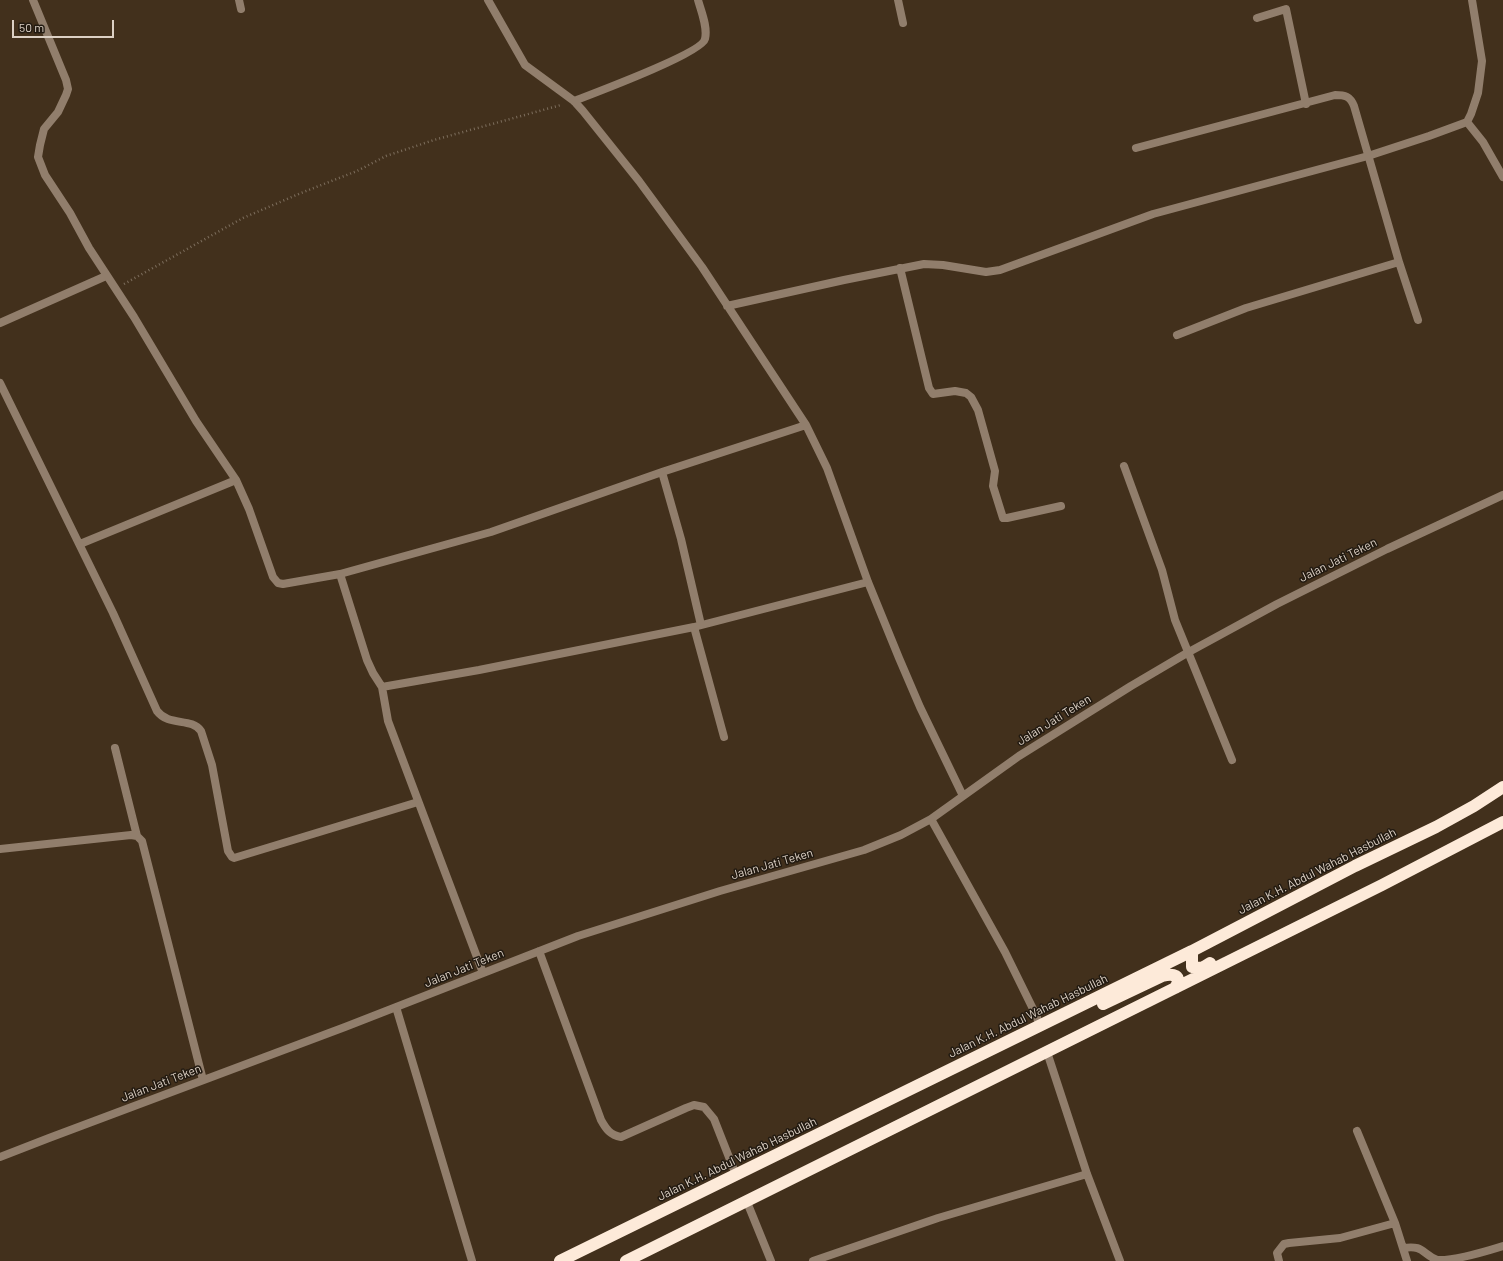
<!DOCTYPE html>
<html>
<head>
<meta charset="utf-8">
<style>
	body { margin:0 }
	#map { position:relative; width:1503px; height:1261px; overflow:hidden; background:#42301c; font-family:Barlow,sans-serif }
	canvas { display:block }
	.scale { position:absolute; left:12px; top:20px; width:102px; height:18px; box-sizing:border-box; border:2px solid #dcd0c4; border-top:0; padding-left:5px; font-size:12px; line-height:14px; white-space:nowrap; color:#dcd0c4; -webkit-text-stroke:3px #221a11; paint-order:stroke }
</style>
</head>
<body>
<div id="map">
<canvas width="1503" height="1261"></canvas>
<div class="scale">50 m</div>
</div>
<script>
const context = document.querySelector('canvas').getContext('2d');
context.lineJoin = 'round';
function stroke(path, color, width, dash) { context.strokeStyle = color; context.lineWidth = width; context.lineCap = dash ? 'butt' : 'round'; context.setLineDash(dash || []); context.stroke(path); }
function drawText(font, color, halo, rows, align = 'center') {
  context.font = font + ' Barlow,sans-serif'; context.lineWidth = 3; context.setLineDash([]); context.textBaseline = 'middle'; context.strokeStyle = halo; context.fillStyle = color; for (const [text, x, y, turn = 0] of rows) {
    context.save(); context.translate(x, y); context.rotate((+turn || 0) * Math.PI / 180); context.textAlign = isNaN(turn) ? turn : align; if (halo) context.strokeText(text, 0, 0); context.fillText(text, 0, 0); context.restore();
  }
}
stroke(new Path2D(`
	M124,284L243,218L301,193L357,171L386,156L434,140L561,105`), '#7d6e5d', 2.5, [1, 3]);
stroke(new Path2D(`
	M33,0L66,80L68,89L66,95L58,112L44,129L40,145L38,157L45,175L70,213L89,248L134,317L196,421L236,480L249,509L273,577L278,583L283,584L340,574L491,532L662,472L806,425
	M239,0L241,9
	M488,0L525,65L574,101L583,111L639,181L702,267L806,425L827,468L868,582L899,658L920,707L963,796
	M898,0L903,23
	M1257,18L1286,9L1306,104
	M574,101C592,94 702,53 705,39C708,27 701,11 698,0
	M1467,122L1483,142L1503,177
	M1136,148L1335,95C1345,95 1350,96 1354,106L1399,262L1418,320
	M900,268L929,388L933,394L955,391L966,393L971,397L978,410L995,471L993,486L1003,518H1007L1061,506
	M727,306L844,280L924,264L943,265L986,272L1000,270L1153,214L1368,156L1429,136L1467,122L1471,114L1478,93L1482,61L1472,0
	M0,323L106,276
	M1177,335L1246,308L1399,262
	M0,383L113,613L157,711C169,727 191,717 201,731L212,765L228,851L232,857L234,858L418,802
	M1124,466L1162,570L1175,620L1232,760
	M662,472L681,539L701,625
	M80,544L236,480
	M340,574L367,660L373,673L382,687
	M694,627L724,737
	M115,748L137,836
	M931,819L1005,952L1037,1017L1039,1026
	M0,849L131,835L137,836L142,841L203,1080
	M539,951L601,1120C606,1129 610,1135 621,1137L686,1108L694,1105L704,1107L714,1119L736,1175
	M483,973L388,721L382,687L479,670L694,627L868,582
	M396,1007L472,1261
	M1047,1052L1087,1174L1120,1261
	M1357,1131L1395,1223L1407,1261
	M0,1157L49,1138L345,1027L578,936L720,891L864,850L901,835L931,819L1019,756L1131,686L1187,653L1277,604L1387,549L1503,495
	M747,1202L771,1261
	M1403,1248C1424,1245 1421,1253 1437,1260C1453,1261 1487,1251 1503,1246
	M813,1261L938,1218L1087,1174
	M1279,1261L1277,1253L1284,1244L1289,1243L1340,1238L1395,1223`), '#917e6c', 8);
stroke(new Path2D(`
	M1192,951V967L1202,968L1210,963
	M1103,1004L1162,976C1173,973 1183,975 1175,988
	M560,1261L1192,951L1355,866L1436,827L1474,806L1503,787
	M626,1261L1382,885L1503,822`), '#fdead9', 12);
drawText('12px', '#dcd0c4', '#221a11', [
	["Jalan Jati Teken",1338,560,-26],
	["Jalan Jati Teken",1054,720,-32],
	["Jalan Jati Teken",772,864,-16],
	["Jalan K.H. Abdul Wahab Hasbullah",1317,871,-27],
	["Jalan Jati Teken",464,968,-22],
	["Jalan K.H. Abdul Wahab Hasbullah",1028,1016,-26],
	["Jalan Jati Teken",161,1083,-21],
	["Jalan K.H. Abdul Wahab Hasbullah",737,1159,-26]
]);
</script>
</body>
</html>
